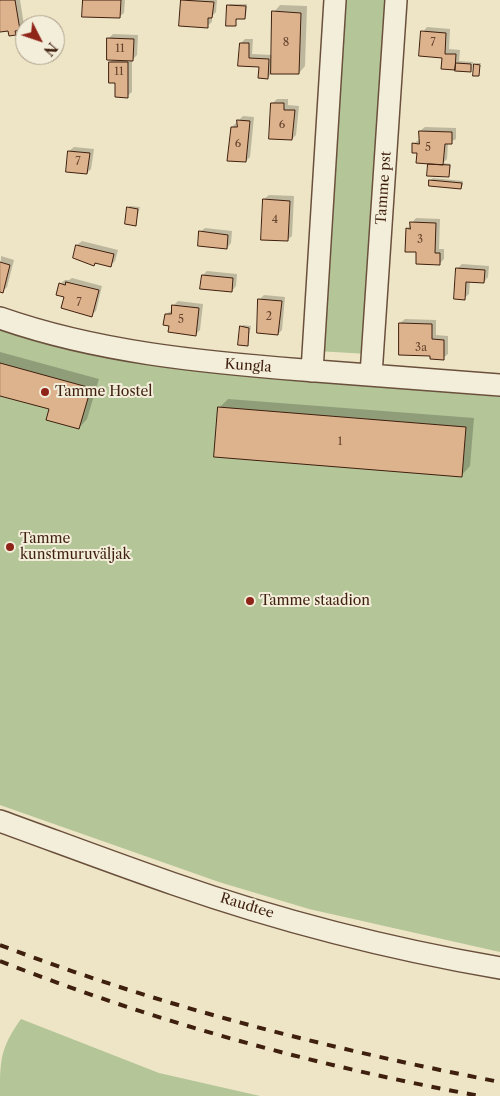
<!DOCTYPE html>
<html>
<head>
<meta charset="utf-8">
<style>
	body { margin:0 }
	#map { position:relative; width:500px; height:1096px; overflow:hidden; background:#ede5c6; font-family:"Libre Caslon Text",serif }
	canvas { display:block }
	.north { position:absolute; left:15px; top:15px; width:50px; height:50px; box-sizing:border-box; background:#f3eeda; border:1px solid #ab9b88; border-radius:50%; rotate:131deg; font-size:14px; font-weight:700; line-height:20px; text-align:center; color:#3f1f0e }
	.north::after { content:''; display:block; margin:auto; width:18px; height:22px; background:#8f2418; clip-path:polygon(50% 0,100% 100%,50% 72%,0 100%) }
</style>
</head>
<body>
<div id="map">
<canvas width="500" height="1096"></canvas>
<div class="north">N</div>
</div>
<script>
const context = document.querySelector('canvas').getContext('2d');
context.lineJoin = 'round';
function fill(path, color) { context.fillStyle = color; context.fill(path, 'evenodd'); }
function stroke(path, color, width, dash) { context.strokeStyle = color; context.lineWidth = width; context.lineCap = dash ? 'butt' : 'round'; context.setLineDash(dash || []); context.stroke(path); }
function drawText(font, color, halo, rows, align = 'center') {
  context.font = font + ' "Libre Caslon Text",serif'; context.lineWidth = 4; context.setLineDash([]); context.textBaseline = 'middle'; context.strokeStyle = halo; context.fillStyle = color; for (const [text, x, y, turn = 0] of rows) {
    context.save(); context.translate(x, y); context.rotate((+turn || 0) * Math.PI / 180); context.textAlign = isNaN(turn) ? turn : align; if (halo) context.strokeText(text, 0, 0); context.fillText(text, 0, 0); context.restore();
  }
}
fill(new Path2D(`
	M339,0H393L369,354L316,351Z
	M0,329L72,348L267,377L500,397V952L309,909L219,882L0,805Z
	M21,1019L159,1073L260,1096H0C0,1061 0,1048 21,1019Z`), '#b4c598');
fill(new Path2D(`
	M0,0H20L24,25L15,34L9,30L0,31Z
	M85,0H125L124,13L119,17Z
	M183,0H217L216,12L212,16V22L207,26Z
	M230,4H247L246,16L237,18L235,24L228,6Z
	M280,5L307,6L305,66L299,73L273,72L268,77L260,65H240L241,43L245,39H253L252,54L273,55L274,12Z
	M427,27L450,29L449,49L460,50L459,61L473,62L472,69L470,71L457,66L454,68L423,32Z
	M113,34L138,35L137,55L132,60V92L127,96L116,81L110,62L114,59L109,38Z
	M477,63H481L478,75L475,65Z
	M277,99H288V105L299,106L296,135L292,139L273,103Z
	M243,116L254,117L250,157L246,161L232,127Z
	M425,127L456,128V139L448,143L447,159L443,163L451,164L449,176L429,165L431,163L418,152L413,144L420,139V131Z
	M74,147L94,149L91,169L87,173L69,151Z
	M433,178L463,181V185L461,187L431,180Z
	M269,195L294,196L292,236L287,240L264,199Z
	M130,206L140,207L135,224L128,208Z
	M416,218L440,219L439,249H444V259L439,264L417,251L407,229Z
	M205,228L232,231L231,243L227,248L200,232Z
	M82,241L118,250L115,261L110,266L97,263L94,265L77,245Z
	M1,256L14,260L7,287L2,292L0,291Z
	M462,264L489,266L488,277L484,282L470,281L469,294L464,298L457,269Z
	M207,271L237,274L236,286L232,291L203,275Z
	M72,278L102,286L96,311L91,315L65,296L60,284L65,280H69Z
	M264,295L285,297L282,330L278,334L260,299Z
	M178,301L203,304L200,330L195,335L171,325L166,314L173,310L174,305Z
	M405,319L436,320V335L448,336V354L443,358L432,355L400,323Z
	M243,325L251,326L247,345L241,327Z
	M0,352L99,379L87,419L79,428L50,409L0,395Z
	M228,399L474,418L470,466L462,475L219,408Z`), '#0003');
const building = new Path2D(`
	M0,0H15L20,30L15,31L16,35L9,36L8,31L0,32Z
	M83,0H121L120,18L82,17Z
	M181,0L214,2L212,18H208V28L179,26Z
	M227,5L246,6L245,19H236V26H226Z
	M272,11L301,13L299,74H271Z
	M421,31L446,33L445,54H456L455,70L441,69L442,58L419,56Z
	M107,38L134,39L133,61L107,60Z
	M240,43H249V58L269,59L268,79L258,78L259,67L238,66Z
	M109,62H128V98L115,97V83H109Z
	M456,63L471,64V72L455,71Z
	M474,64L480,65L479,76H473Z
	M271,103H284V110H295L292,140L269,139Z
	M237,120L250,121L246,162L227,161L231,127H237Z
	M419,131L452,132V144H445L443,165L416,163L417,153H412V143L419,144Z
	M68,151L90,153L87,174L66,172Z
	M428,164L450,165L449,177L427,176Z
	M429,180L462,183L461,189L429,186Z
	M263,199L290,201L288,241L261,240Z
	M127,207L138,209L136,226L125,224Z
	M410,222L436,223L435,253H440V265L416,264V252H405L406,228L410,229Z
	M199,231L228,235L227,249L198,246Z
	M76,245L114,254L111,267L95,263L94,266L73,258Z
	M0,262L10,265L3,293L0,292Z
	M456,268L485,270L484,283L466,282L465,300L454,299Z
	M202,275L233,278L232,292L200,289Z
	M66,282L99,290L92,317L61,308L64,297L56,295L59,283L65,285Z
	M258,299L282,301L278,335L257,333Z
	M172,305L199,308L196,336L168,332L169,326L163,325L165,314H171Z
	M399,323L432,324V339L444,340V360L430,359V356L399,355Z
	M240,326L249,328L248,346L238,345Z
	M0,363L91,388L79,429L46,420L49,409L0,396Z
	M218,407L466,427L462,477L214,457Z`);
fill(building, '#ddb38d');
stroke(building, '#3f1f0e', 1);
const street = new Path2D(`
	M0,318C97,352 201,362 303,370C369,375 434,380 500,385
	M312,371L335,0
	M371,375L396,0
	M0,821C58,842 116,864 174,884C280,921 390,949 500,968`);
stroke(street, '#6a503c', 24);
stroke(street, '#f3eeda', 21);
stroke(new Path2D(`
	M0,945C162,1007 330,1049 500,1082
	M0,961C155,1022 316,1066 480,1096`), '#3f1f0e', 4, [9, 9]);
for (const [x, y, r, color] of [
	[45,392,5,"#8f2418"],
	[10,547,5,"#8f2418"],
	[250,601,5,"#8f2418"]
]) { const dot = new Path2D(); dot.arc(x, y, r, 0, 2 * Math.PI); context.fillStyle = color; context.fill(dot); stroke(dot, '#f3eeda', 2); }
drawText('11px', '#66442e', null, [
	["8",286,43],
	["7",433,43],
	["11",120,49],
	["11",119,72],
	["6",282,125],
	["6",238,144],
	["5",428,148],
	["7",78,162],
	["4",275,220],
	["3",420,240],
	["7",79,303],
	["2",269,317],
	["5",181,320],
	["3a",421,348],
	["1",340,442]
]);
drawText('14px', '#3f1f0e', '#f3eeda', [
	["Tamme pst",384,188,-86],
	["Kungla",248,366,4],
	["Raudtee",247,906,17]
]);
drawText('14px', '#3f1f0e', '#f3eeda', [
	["Tamme Hostel",55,392],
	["Tamme",20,539],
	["kunstmuruväljak",20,555],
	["Tamme staadion",260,601]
], 'left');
</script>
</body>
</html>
